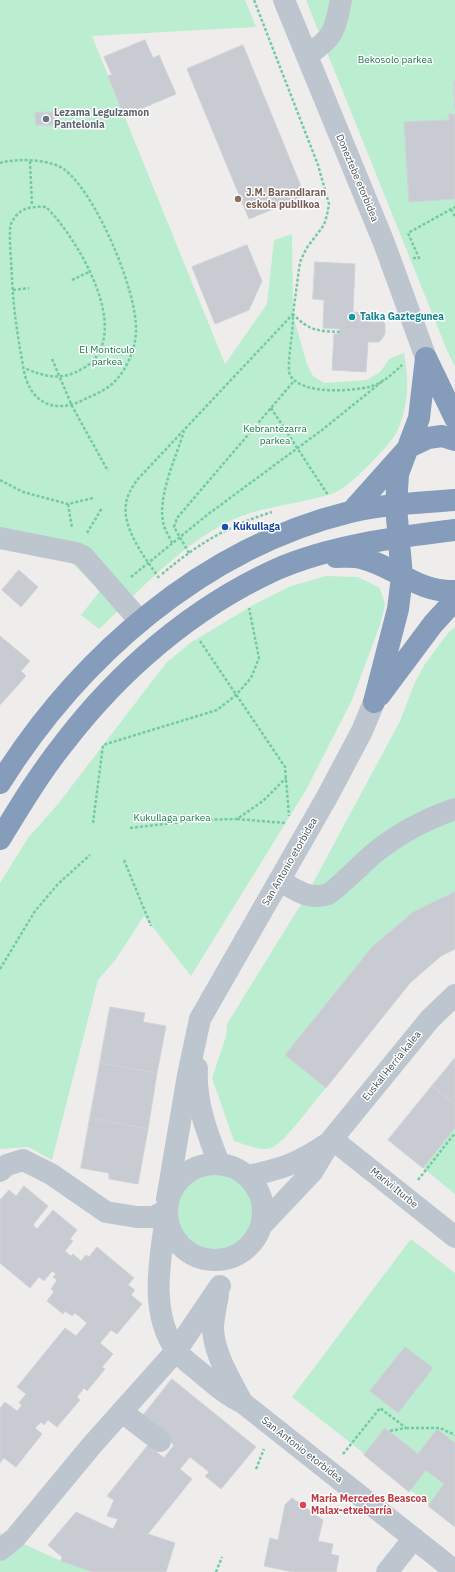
<!DOCTYPE html>
<html>
<head>
<meta charset="utf-8">
<style>
	body { margin:0 }
	canvas { display:block; background:#efedec }
</style>
</head>
<body>
<canvas width="455" height="1572"></canvas>
<script>
const context = document.querySelector('canvas').getContext('2d');
context.lineJoin = 'round';
function fill(path, color) { context.fillStyle = color; context.fill(path, 'evenodd'); }
function stroke(path, color, width, dash) { context.strokeStyle = color; context.lineWidth = width; context.lineCap = dash ? 'butt' : 'round'; context.setLineDash(dash || []); context.stroke(path); }
function drawText(font, color, halo, rows, align = 'center') {
  context.font = font + ' "IBM Plex Sans",sans-serif'; context.lineWidth = 3; context.setLineDash([]); context.textBaseline = 'middle'; context.strokeStyle = halo; context.fillStyle = color; for (const [text, x, y, turn = 0] of rows) {
    context.save(); context.translate(x, y); context.rotate((+turn || 0) * Math.PI / 180); context.textAlign = isNaN(turn) ? turn : align; if (halo) context.strokeText(text, 0, 0); context.fillText(text, 0, 0); context.restore();
  }
}
fill(new Path2D(`
	M0,0H245L256,27L92,36L225,364L267,304L274,240L292,234L293,315L307,364L313,376L324,383L367,380L380,372L389,359L404,353C409,378 409,403 399,427C393,442 378,455 367,467C359,475 342,491 331,494C296,505 259,506 226,523C177,548 139,592 99,629L81,615L100,591L73,564L58,556L0,545Z
	M306,0H455V367L446,348Z
	M326,576L358,577L380,588L385,604L381,622L352,700L306,790L191,976L144,916L116,959L98,980L52,1160L28,1147L0,1149V883L28,838L58,804L166,663L190,643L255,604L291,586Z
	M455,627V892L413,912L372,947L286,1055L326,1088C314,1101 287,1140 273,1147C262,1153 245,1144 234,1141L212,1078L226,1036L227,1024L306,896L400,721L415,682L425,664L448,633Z
	M455,1128V1194L423,1168Z
	M177 1211a39 39 0 1 1 78 0a39 39 0 1 1-78 0Z
	M411,1239L455,1273V1525L292,1397Z
	M0,1533L61,1561L93,1572H0Z`), '#bbedd1');
const building = new Path2D(`
	M145,40L153,58L159,55L176,94L124,116L108,76L112,75L104,57Z
	M243,45L305,196L249,219L187,69Z
	M454,81H455V108Z
	M57,112V125H36L35,113Z
	M449,114H455V199L409,202L404,122L449,120Z
	M247,245L262,281L249,310L215,324L192,267Z
	M315,262L355,264L353,312L377,314L385,324V334L381,340L379,342H368L366,372L332,370L334,334H340V329L323,328L324,300L313,299Z
	M19,570L38,587L21,607L2,590Z
	M0,636L30,661L21,671L26,676L0,705Z
	M455,892V949L441,956L410,983L326,1088L285,1055L372,947L413,912Z
	M110,1007L145,1013L143,1022L166,1026L157,1073L100,1063Z
	M455,1058V1104L432,1086Z
	M100,1063L157,1073L148,1129L90,1118Z
	M432,1086L455,1104V1128L423,1168L388,1140Z
	M90,1118L148,1129L138,1184L109,1179V1173L81,1168Z
	M24,1186L48,1206L33,1225L37,1229L53,1210L77,1230L70,1239L73,1241L65,1251L71,1256L73,1254L81,1261L86,1255L89,1257L97,1247L134,1278L128,1285L135,1290L131,1295L142,1304L117,1334L111,1330L100,1343L113,1354L102,1367L105,1369L87,1391L84,1388L77,1397L80,1400L57,1427L48,1420L44,1425L41,1422L35,1428L42,1434L16,1467L4,1458L0,1463V1408L5,1402L17,1411L22,1405L19,1403L26,1394L17,1387L65,1328L76,1336L87,1323L75,1313L72,1316L65,1311L63,1314L47,1301L54,1292L51,1289L57,1280L53,1277L56,1274L52,1271L44,1281L39,1277L30,1288L0,1263V1200L9,1190L16,1196Z
	M405,1347L433,1368L398,1413L370,1391Z
	M172,1379L256,1447L221,1489L205,1476L209,1472L190,1457L180,1469L192,1479L148,1534L175,1543L166,1572H93L61,1561L62,1557L48,1545L76,1512L113,1529L118,1519L107,1516L114,1500L107,1496L148,1445L164,1458L174,1445L141,1418Z
	M385,1428L418,1454L437,1429L455,1443V1527L428,1506L444,1484L426,1470L409,1492L364,1455Z
	M292,1498L323,1520L318,1541L333,1544L331,1554L339,1556L336,1572H293L264,1566L270,1538L278,1540L285,1505Z`);
fill(building, '#c9cbd2');
stroke(building, '#d1d2d8', 1);
stroke(new Path2D(`
	M30,161L32,206
	M0,163C16,158 52,159 65,170C96,194 137,290 136,330C136,349 126,372 112,384C104,391 94,395 85,399C61,412 36,408 26,379C23,369 22,358 20,349C16,325 13,302 12,279C12,268 8,231 11,224C18,208 30,206 46,207C77,237 138,338 82,369C61,381 46,377 24,368
	M451,209L455,217
	M413,258H419L408,233L455,207
	M72,280L89,272
	M13,290L29,288
	M340,332C318,331 309,331 293,314C294,329 286,367 290,375C301,395 350,391 369,387C381,384 393,374 402,365
	M52,359L72,406L108,471
	M271,408L328,495
	M0,480L23,492L68,504L93,498
	M68,504L72,528
	M87,533L102,508
	M172,543C170,538 166,532 164,526C156,498 176,458 184,431
	M189,553L174,527L177,518L294,381
	M162,574C198,544 227,526 272,512
	M131,577L207,515L322,430L384,380
	M159,578C145,558 119,525 127,499C129,492 133,486 137,480L293,314L300,262L306,249L324,225L327,215L329,204L318,165L254,0
	M200,641L285,767L289,816
	M237,819L285,823
	M93,823L103,745L217,710L236,695L251,678L259,658L249,608
	M130,828L198,820L237,819L263,801L286,778
	M124,860L151,926
	M0,969L35,911L58,884L90,855
	M418,1180L455,1133
	M406,1428H440L455,1435
	M343,1454L380,1408L406,1428L389,1431
	M256,1469L264,1449
	M216,1572L222,1557`), '#74caa4', 2.5, [3, 2]);
stroke(new Path2D(`
	M284,0L384,243L426,358
	M307,55C334,38 335,30 341,0
	M0,538L76,553L83,556L140,621
	M280,881C294,889 310,901 328,894C334,892 364,862 372,855C396,835 426,819 455,809
	M197,1068C195,1102 207,1133 219,1163
	M332,1139L455,1237
	M167 1212a48 48 0 1 1 96 0a48 48 0 1 1-96 0Z
	M0,1171L7,1165L23,1160L51,1174L106,1212L137,1217H153L166,1211
	M248,1176C281,1169 297,1164 325,1145
	M167,1199L188,1075L200,1019L327,797L362,731L374,702
	M166,1217C160,1259 149,1313 176,1350C182,1359 193,1366 201,1373C214,1384 226,1395 243,1403L455,1571
	M261,1226L312,1172L332,1139L430,1019L455,995
	M218,1295C216,1305 214,1315 213,1326C213,1353 230,1379 242,1402
	M122,1412L160,1441
	M0,1550L15,1538L92,1445L176,1351L220,1286
	M387,1572L414,1538`), '#bdc6cf', 22);
stroke(new Path2D(`
	M426,358L455,418
	M351,512L409,447L428,438L442,436L455,440
	M336,557C344,557 353,556 361,558C395,566 418,593 455,591
	M380,695L433,624L455,600
	M374,702L398,609L402,577L396,506L398,474L419,418L426,358
	M0,783C79,657 203,548 350,512C384,504 420,503 455,500
	M0,839C20,806 40,773 64,743C119,671 192,608 275,570C329,546 397,537 455,530`), '#859cbb', 22);
for (const [x, y, r, color] of [
	[46,119,4,"#6b7280"],
	[238,199,4,"#8d6e63"],
	[352,317,4,"#0f9aa8"],
	[225,527,4,"#1a4fb4"],
	[303,1505,4,"#e0444e"]
]) { const dot = new Path2D(); dot.arc(x, y, r, 0, 2 * Math.PI); context.fillStyle = color; context.fill(dot); stroke(dot, '#fff', 1.5); }
drawText('10px', '#18784d', '#fff', [
	["Bekosolo parkea",395,60],
	["El Monticulo",107,350],
	["parkea",107,362],
	["Kebrantezarra",275,429],
	["parkea",275,441],
	["Kukullaga parkea",172,818]
]);
drawText('bold 10px', '#5b616d', '#fff', [
	["Lezama Leguizamon",54,113],
	["Pantelonia",54,125]
], 'left');
drawText('10px', '#454f59', '#fff', [
	["Doneztebe etorbidea",357,178,67],
	["San Antonio etorbidea",290,862,-60],
	["Euskal Herria kalea",392,1066,-51],
	["Marivi Iturbe",394,1188,39],
	["San Antonio etorbidea",302,1450,38]
]);
drawText('bold 10px', '#785e54', '#fff', [
	["J.M. Barandiaran",246,193],
	["eskola publikoa",246,205]
], 'left');
drawText('bold 10px', '#0d838f', '#fff', [
	["Talka Gaztegunea",360,317]
], 'left');
drawText('bold 10px', '#164399', '#fff', [
	["Kukullaga",233,527]
], 'left');
drawText('bold 10px', '#be3a42', '#fff', [
	["María Mercedes Beascoa",311,1499],
	["Malax-etxebarría",311,1511]
], 'left');
</script>
</body>
</html>
